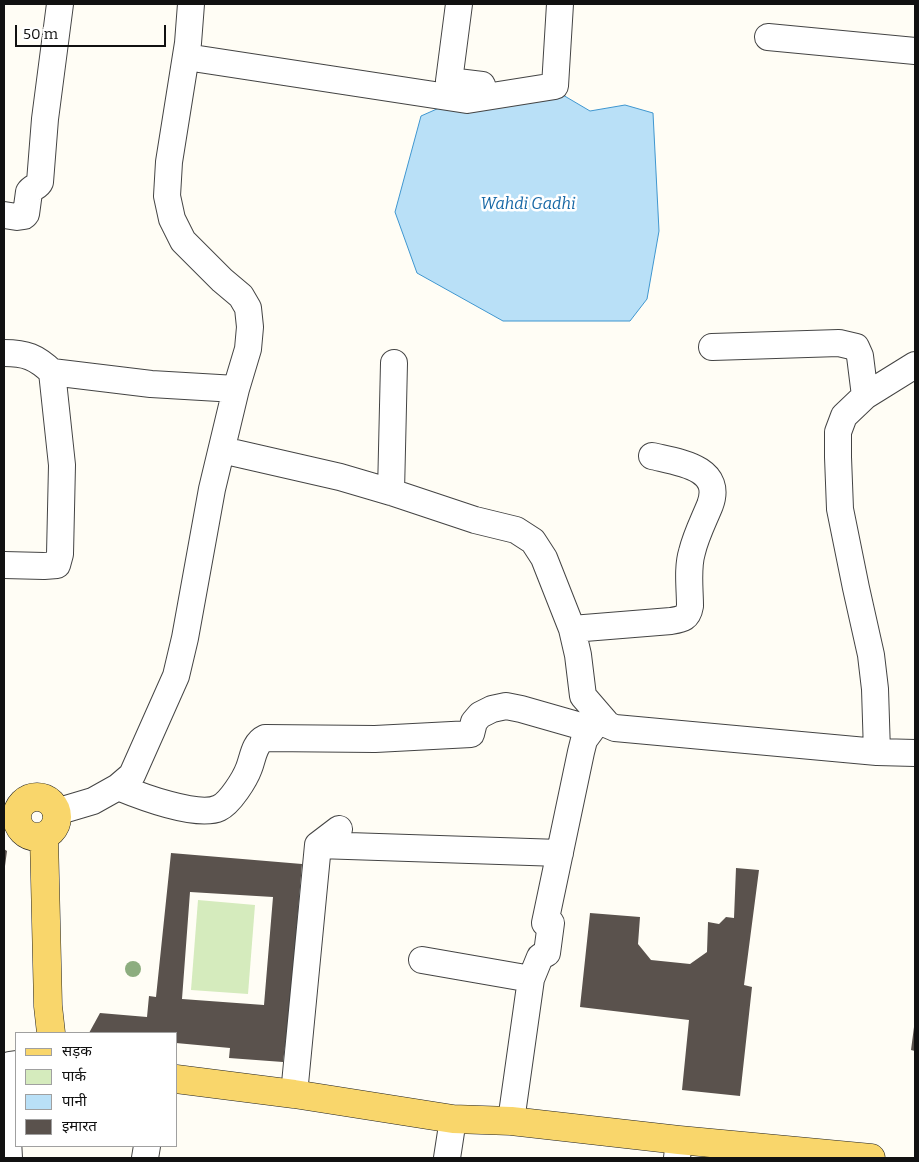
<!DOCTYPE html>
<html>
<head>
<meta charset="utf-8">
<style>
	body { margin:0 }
	#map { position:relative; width:919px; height:1162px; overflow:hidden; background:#fffdf5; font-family:Bitter,"Noto Sans Devanagari",serif }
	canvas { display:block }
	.frame { position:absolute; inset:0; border:5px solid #111; pointer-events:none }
	.legend { position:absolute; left:15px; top:1032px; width:162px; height:115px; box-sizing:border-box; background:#fff; border:1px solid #a0a0a0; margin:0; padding:6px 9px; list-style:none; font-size:15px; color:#111 }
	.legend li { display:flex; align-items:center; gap:10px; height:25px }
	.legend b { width:25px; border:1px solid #a0a0a0 }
	.scale { position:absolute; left:15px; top:25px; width:151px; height:22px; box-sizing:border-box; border:2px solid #111; border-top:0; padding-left:6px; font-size:15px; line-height:18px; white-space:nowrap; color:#111; -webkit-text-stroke:4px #fff; paint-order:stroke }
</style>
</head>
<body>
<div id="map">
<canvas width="919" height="1162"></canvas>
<div class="frame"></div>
<ul class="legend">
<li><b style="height:6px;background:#f9d66b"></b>सड़क</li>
<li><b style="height:14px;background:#d5ebbd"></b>पार्क</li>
<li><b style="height:14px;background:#b9e0f7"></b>पानी</li>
<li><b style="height:14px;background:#5a524d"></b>इमारत</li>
</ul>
<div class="scale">50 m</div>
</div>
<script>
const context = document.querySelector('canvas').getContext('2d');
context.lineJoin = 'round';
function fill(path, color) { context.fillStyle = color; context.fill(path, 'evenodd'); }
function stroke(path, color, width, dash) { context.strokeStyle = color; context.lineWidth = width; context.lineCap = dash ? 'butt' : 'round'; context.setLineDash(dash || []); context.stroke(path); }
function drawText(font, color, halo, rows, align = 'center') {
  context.font = font + ' Bitter,serif'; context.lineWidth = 5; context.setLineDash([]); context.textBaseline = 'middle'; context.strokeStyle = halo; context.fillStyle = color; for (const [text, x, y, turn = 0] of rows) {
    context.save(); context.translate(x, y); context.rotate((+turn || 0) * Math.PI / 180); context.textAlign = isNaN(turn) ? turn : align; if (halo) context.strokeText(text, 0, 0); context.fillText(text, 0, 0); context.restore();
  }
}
fill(new Path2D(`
	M198,900L255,905L248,994L191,990Z`), '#d5ebbd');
const water = new Path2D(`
	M551,88L590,111L625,105L653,113L659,231L647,299L630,321H503L417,273L395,212L421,116L482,89Z`);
fill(water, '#b9e0f7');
stroke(water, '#3f96cf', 1);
fill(new Path2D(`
	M4,849L7,851L5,866H4Z
	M171,853L302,864L290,1007L283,1062L229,1058L230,1048L176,1043V1033H89L100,1013L147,1017L149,996L156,997ZM190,892L273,897L264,1005L182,999Z
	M736,868L759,870L744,985L752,987L740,1096L682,1090L689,1020L580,1007L590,913L640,917L638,944L651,960L690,964L707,952L708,922L719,924L726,917L734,918Z
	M914,1027L915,1028V1051L911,1050Z`), '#5a524d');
const minor = new Path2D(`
	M459,4L449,81L482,85
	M768,37L915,51
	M186,57L467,100L555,86L560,4
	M4,215L17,217L24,216L26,214L29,192C32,187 38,187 40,182L45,119L60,4
	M712,347L839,343L856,347L860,356L865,396
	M4,353C26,353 36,357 52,372L62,465L60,554L57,565L44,566L4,565
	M52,372L151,384L236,389
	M222,450L340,477L391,492L475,520L516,530L533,541L544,558L572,629L578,655L583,696L608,725L615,728L877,752L915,753
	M391,492L394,363
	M572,629L671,621C683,619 688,618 690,606C690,589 687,568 692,552C696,535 704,520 710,505C724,467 677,462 652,456
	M877,752L875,689L871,655L856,588L840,509L838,457V432L844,416L865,396L915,365
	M118,787C140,796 198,818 219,808C230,803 245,779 249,768C253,758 254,743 265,738L375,739L471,734L474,722L480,715L492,709L506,706L521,709L591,729
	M56,812L93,801L118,787L132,775L176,676L185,638L212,489L236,389L248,349L250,327L248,308L241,296L222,280L183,241L172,219L167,196L169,162L188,43L191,4
	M318,845L560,853
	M422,960L531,979
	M294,1094L318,845L339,829
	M511,1121L531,979L540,957L547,953L551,923H545L581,752L584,740L601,717
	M9,1158L8,1140L9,1065L16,1064
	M145,1158L147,1146
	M447,1158L453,1119
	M677,1158L679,1140`);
const major = new Path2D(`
	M17 817a20 20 0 1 1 40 0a20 20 0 1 1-40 0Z
	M44,836L48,1006L51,1033
	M176,1079L294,1094L453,1119L511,1121L679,1140L871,1158`);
stroke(minor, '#444', 28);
stroke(major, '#222', 29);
stroke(minor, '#fff', 26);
stroke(major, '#f9d66b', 28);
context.fillStyle = '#8dad7f';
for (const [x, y] of [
	[133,969]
]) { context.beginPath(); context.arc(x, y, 8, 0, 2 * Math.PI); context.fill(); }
drawText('italic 16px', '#1768a6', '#fff', [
	["Wahdi Gadhi",528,205]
]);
</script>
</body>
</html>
